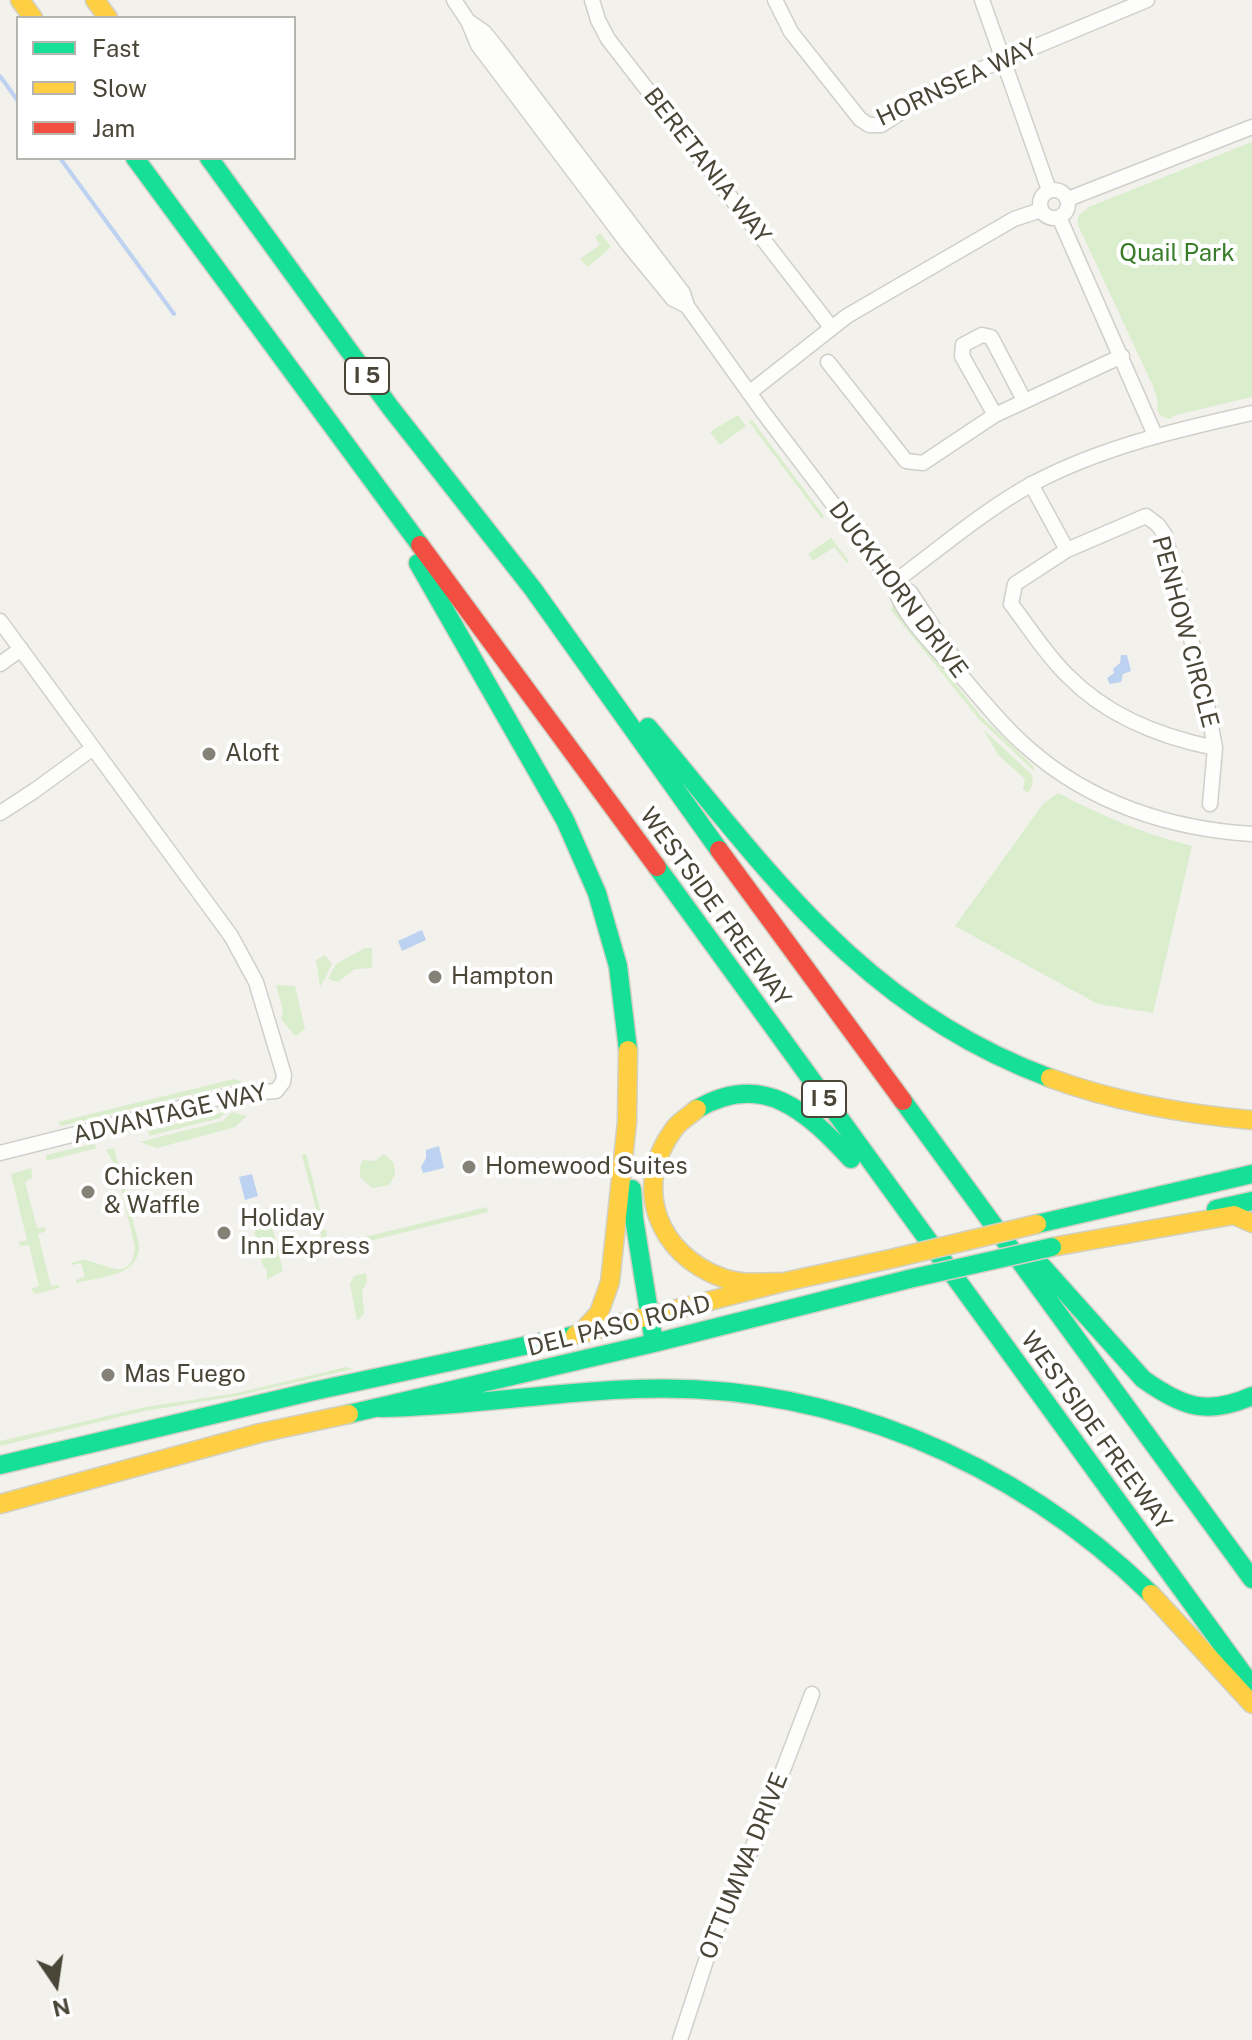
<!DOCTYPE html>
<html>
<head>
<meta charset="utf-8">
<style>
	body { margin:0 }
	#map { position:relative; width:1252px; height:2040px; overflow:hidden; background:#f2f1ec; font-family:"Public Sans",sans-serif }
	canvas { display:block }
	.legend { position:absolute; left:16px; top:16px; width:280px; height:144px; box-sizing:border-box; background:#fff; border:2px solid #b6b5af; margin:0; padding:10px 14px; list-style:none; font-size:24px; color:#494537 }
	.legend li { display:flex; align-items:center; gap:16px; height:40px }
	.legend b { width:40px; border:2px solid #b6b5af }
	.north { position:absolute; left:16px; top:1944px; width:80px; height:80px; -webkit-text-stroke:6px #fff; paint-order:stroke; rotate:167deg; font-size:22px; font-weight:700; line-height:32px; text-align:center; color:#494537 }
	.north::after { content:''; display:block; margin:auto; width:28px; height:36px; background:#494537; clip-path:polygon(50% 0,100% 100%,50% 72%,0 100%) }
</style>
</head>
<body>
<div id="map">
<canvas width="1252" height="2040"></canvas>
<ul class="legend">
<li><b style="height:10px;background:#16e098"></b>Fast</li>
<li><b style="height:10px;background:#ffcf43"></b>Slow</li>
<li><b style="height:10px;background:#f24e42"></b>Jam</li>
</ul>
<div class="north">N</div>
</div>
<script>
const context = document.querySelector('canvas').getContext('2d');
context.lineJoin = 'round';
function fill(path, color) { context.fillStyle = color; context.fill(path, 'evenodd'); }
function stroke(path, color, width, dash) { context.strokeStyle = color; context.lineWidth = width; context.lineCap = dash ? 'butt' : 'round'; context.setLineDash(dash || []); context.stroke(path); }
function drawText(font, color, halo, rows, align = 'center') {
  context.font = font + ' "Public Sans",sans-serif'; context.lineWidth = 8; context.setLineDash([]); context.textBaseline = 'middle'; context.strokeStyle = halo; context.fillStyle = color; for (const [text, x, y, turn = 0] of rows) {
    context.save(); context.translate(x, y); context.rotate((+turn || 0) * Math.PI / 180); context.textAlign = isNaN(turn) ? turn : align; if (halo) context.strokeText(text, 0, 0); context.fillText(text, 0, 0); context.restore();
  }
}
fill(new Path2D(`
	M1252,142V397L1176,415L1169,419L1161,416L1157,410L1158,401L1153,386L1078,225V216L1089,207Z
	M600,233L611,247L588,267L580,259L600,245L595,237Z
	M738,415L746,426L720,445L710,432Z
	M752,420L824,516L822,519L749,422Z
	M831,538L849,561L847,563L834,547L813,561L808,554Z
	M893,606L981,716L1034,767V771L979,719L891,610Z
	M984,730L1032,775L1033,784L1028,793L1023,789L1025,779L998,755Z
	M1058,793C1102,816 1144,834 1192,846L1153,1013L1098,1004L955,926L1043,804Z
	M365,948H372V968L355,969L338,982L328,979L336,964Z
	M325,955L332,964L320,987L316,960Z
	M276,985L295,986L305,1029L295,1036L281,1019L283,1010Z
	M234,1079L243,1082L61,1126L58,1122Z
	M227,1111L220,1118L149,1136L148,1131Z
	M232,1112L247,1116L235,1127L157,1148L140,1142L223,1121Z
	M94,1144L97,1148L46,1161V1155Z
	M114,1148L139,1245C140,1277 99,1277 76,1283V1280L85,1277L81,1263L72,1265V1263C74,1262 82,1260 84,1260C104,1262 131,1286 135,1247L116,1167L106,1150Z
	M306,1153L324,1226H321L302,1156Z
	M384,1154L394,1163L395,1175L389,1185L372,1188L360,1177V1166L363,1160L375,1161Z
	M31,1168L33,1177L25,1182L37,1228L45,1227L46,1231L38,1234L51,1286L58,1285L59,1288L35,1294L31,1289L39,1286L29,1245L20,1246L19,1242L27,1240L11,1174Z
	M487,1207L488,1212L332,1250L324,1248L320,1231L326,1229L327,1243L332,1245Z
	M272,1225L283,1271L267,1279V1271L261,1262L263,1257L259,1249L260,1241L254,1234L256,1229Z
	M366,1273L367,1282L362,1291L364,1314L357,1321L350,1284L354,1276Z
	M346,1367L353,1369L237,1396L144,1411L0,1446V1441L146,1407L237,1393Z`), '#daedcc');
fill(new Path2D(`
	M1121,655H1127L1131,671L1123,674L1121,682L1110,684L1107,678L1114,673L1113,669L1120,663Z
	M422,930L426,940L402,951L398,941Z
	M439,1146L444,1168L423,1173L421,1167L426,1158V1150Z
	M252,1174L258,1196L245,1200L239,1177Z`), '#bdd2f0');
stroke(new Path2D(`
	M0,76L18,101
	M60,158L174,314`), '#bdd2f0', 4);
const street = new Path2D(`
	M454,0L468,21L478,45L628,244L673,299L687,306
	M592,0L598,20L608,39L831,327
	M775,0L791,32L860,119L869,125H881L943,85L1147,0
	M982,0L1049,190
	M468,21L484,32L497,48L683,293L687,306L763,412L893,583C900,613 936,648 957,671C980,697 1001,725 1028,748C1090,803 1170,829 1252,834
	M1040 204a14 14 0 1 1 28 0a14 14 0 1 1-28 0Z
	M1068,199L1252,127
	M1059,217L1155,435
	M828,362L906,461L923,463L995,415L1122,356
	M749,393L847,316L1014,219L1041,210
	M995,415L962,356L963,345L982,335L991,337L1024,400
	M1031,484L1067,550
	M893,583C938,550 983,511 1032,484C1101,447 1177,430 1252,413
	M893,583L910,592L956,662
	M0,621L231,936L256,982L284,1075L283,1082L276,1091L235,1094L0,1153
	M0,664L21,649
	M1210,804L1215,748L1206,699L1165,535L1158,525L1146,516L1067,550L1015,584L1011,604C1029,627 1046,655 1068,676C1107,716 1161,737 1215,748
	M0,813L34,791L93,748
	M680,2040L715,1933L761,1828L812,1694`);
const fast = new Path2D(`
	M135,158L420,545
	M209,158L390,407L533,589L719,850
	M418,563L565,820L597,893L618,966L628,1050
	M648,727C770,873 863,1009 1050,1078
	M657,867L1252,1686
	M903,1101L1252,1579
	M697,1109C764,1070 807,1112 851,1159
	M632,1189L634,1218L654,1343
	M1216,1209L1252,1201
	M1037,1224L1252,1174
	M1032,1255L1143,1379C1182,1407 1207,1416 1252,1396
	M380,1408C465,1407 549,1392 635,1389C827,1381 1014,1460 1151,1594
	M349,1414L654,1343L909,1279
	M0,1465L314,1391L575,1335`);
const slow = new Path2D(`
	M20,0L33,18
	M95,0L108,18
	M1050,1078C1116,1102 1182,1114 1252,1120
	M697,1109C689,1116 679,1122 674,1129C631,1187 658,1255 723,1278C742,1285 764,1282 784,1282
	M1052,1247L1234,1215L1252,1223
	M580,1334L599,1313L610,1282L627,1122L628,1050
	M575,1335L784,1282L895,1258
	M0,1504L260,1433L349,1414
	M1151,1594L1252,1704`);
const jam = new Path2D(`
	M420,545L657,867
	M719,850L903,1101`);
stroke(street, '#d0cfca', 17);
stroke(fast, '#d2d0c3', 21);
stroke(slow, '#d2d0c3', 21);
stroke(jam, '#d2d0c3', 21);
stroke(street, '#fdfdfc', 14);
stroke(fast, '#16e098', 18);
stroke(slow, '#ffcf43', 18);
stroke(jam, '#f24e42', 18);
const fastBridge = new Path2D(`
	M909,1279L1052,1247`);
const slowBridge = new Path2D(`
	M895,1258L1037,1224`);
stroke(fastBridge, '#d2d0c3', 21, []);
stroke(slowBridge, '#d2d0c3', 21, []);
stroke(fastBridge, '#16e098', 18);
stroke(slowBridge, '#ffcf43', 18);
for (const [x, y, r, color] of [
	[209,754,8,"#848176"],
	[435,977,8,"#848176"],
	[469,1167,8,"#848176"],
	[88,1192,8,"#848176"],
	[224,1233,8,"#848176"],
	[108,1375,8,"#848176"]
]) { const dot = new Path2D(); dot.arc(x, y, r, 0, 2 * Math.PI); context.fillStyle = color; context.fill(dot); stroke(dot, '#fff', 3); }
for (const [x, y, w] of [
	[367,376,44],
	[824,1099,44]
]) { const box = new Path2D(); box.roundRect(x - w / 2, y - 18, w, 36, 6); context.fillStyle = '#fff'; context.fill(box); stroke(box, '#494537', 2); }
drawText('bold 22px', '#494537', null, [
	["I 5",367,376],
	["I 5",824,1099]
]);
drawText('24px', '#494537', '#fff', [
	["HORNSEA WAY",957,83,-25],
	["BERETANIA WAY",707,166,52],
	["DUCKHORN DRIVE",898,590,53],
	["PENHOW CIRCLE",1185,632,75],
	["WESTSIDE FREEWAY",715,907,54],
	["ADVANTAGE WAY",170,1114,-13],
	["DEL PASO ROAD",619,1326,-14],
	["WESTSIDE FREEWAY",1096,1431,54],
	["OTTUMWA DRIVE",744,1866,-68]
]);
drawText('24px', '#397c29', '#fff', [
	["Quail Park",1177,254]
]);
drawText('24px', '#494537', '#fff', [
	["Aloft",225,754],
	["Hampton",451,977],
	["Homewood Suites",485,1167],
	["Chicken",104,1178],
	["& Waffle",104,1206],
	["Holiday",240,1219],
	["Inn Express",240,1247],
	["Mas Fuego",124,1375]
], 'left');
</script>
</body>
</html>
